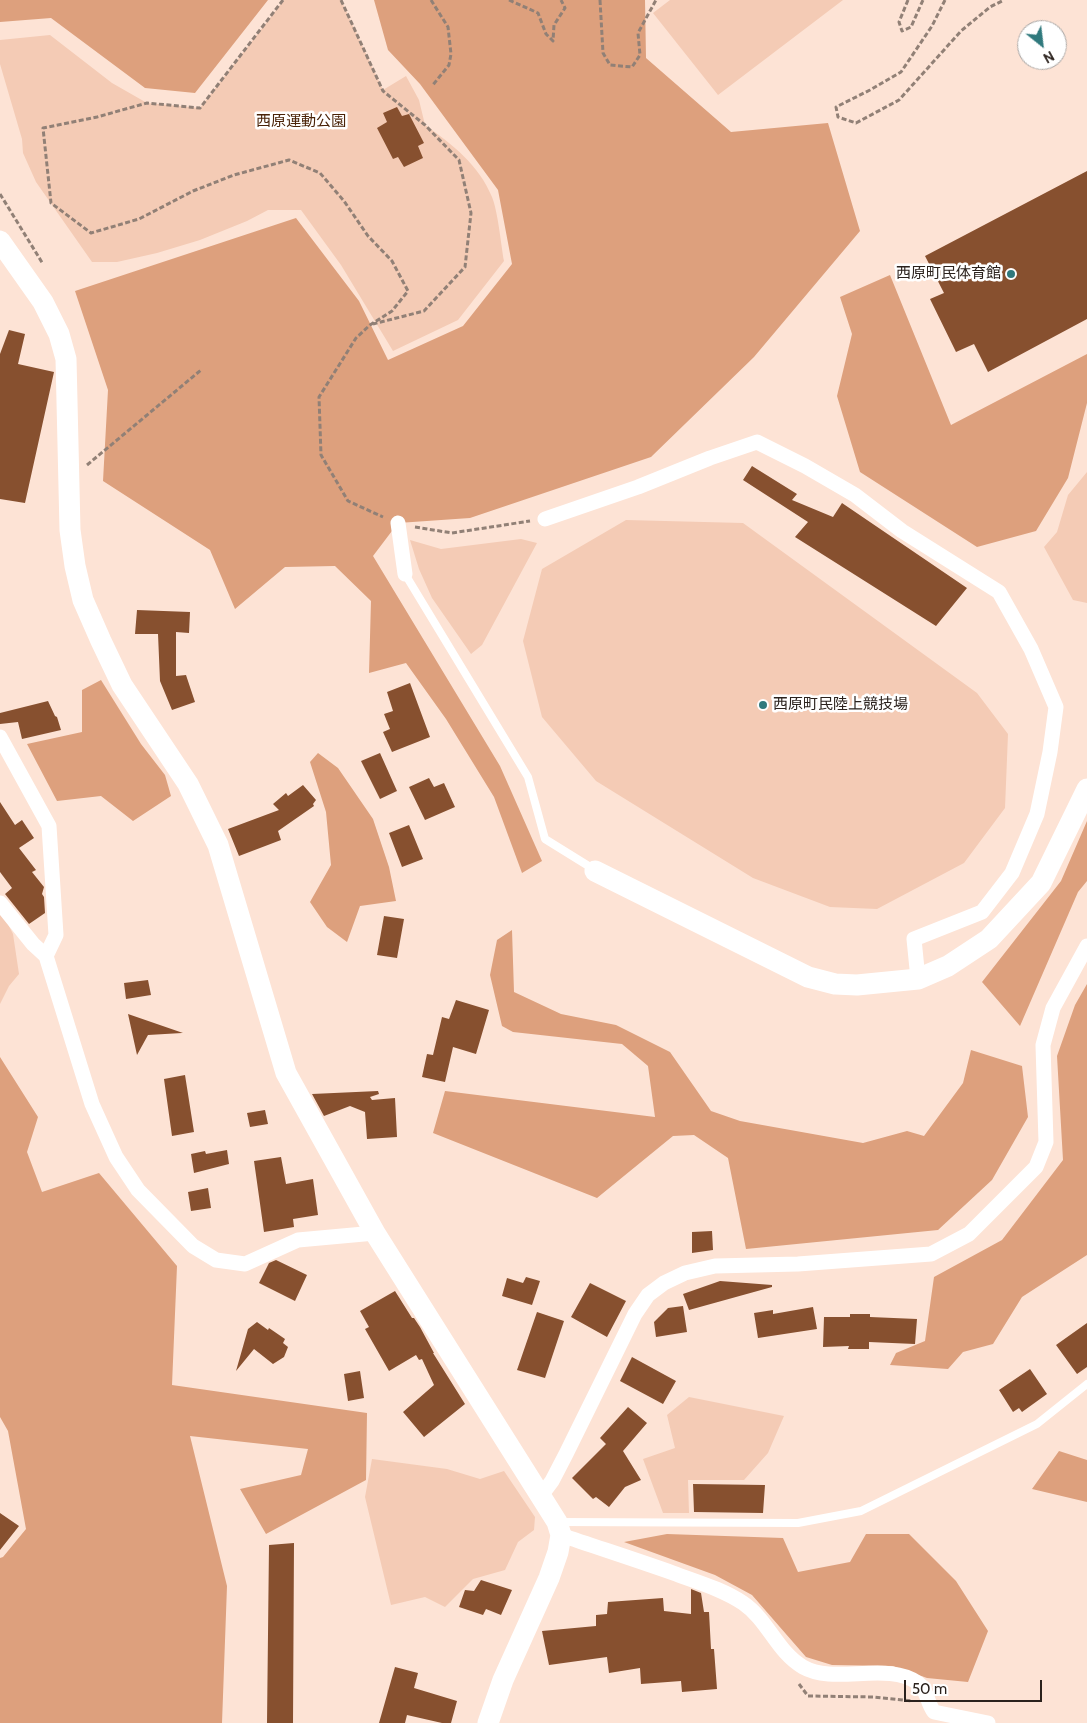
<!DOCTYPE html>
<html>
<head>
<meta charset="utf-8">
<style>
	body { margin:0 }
	#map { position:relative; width:1087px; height:1723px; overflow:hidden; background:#fde3d5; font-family:Cabin,sans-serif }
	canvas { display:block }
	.north { position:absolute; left:1017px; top:20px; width:50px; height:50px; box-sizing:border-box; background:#fff; border:1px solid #aaa7a5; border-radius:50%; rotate:151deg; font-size:14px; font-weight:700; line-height:20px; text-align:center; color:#2b221d }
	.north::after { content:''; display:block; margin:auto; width:18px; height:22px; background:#30797d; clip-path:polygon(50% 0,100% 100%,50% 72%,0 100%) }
	.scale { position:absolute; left:904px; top:1680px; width:138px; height:22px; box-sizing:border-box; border:2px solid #2b221d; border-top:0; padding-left:6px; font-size:15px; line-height:18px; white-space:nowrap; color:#2b221d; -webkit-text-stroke:4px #fff; paint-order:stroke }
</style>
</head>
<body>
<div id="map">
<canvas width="1087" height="1723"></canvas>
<div class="north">N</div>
<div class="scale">50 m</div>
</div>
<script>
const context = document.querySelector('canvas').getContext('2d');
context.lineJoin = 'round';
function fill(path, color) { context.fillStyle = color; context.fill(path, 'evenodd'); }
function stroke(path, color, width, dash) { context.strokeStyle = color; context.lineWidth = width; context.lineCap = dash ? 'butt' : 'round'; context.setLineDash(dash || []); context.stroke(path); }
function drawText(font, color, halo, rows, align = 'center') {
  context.font = font + ' Cabin,"Noto Sans JP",sans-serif'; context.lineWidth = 5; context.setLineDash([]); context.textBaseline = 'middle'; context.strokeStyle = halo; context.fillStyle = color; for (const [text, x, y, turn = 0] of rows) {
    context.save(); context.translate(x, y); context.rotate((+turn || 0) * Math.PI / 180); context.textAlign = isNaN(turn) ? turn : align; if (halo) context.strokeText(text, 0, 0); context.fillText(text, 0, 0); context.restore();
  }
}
fill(new Path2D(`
	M284,0H341L383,90L406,76L419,100L425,125C452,144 479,165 492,197C498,212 501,244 504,261L458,320L393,351L341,265L301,210H268L247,221L200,240L157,253L117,262H92L36,182L23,153L22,139L0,64V40L50,35L112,83L147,103L200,108Z
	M670,0H843L718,95L653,13Z
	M1087,472V603L1073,600L1044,547L1057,532L1068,495Z
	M626,520L743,523L977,693L1008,734L1005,808L964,863L877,909L830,907L753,878L596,781L542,717L523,641L542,569Z
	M521,539L537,543L482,645L471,654L432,598L419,569L410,540L441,549Z
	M0,908L13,934L19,974L9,986L0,1004Z
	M689,1397L784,1416L768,1453L744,1480H688L689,1513H663L643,1459L675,1448L667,1415Z
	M372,1459L447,1469L480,1479L504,1471L535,1517L534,1530L518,1542L505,1570L473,1579L445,1607L425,1597L391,1605L365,1497Z`), '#f4cbb5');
fill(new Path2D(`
	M0,0H268L195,93L145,88L51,18L0,22Z
	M374,0H645L646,58L731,132L828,123L860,231L754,357L651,457L470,518L398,523L373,556L500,766L542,861L522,873L494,797L446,719L406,663L369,673L371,601L335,566L285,567L235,609L210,550L103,481L108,390L75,291L296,218L359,301L388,360L463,326L512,264L498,190L420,84L388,50Z
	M890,275L951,425L1087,354V403L1068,478L1036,531L977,547L860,472L837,396L852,334L840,297Z
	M101,680L141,744L165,775L171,796L133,821L101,796L57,801L27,744L82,732V690Z
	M318,753L338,768L373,819L389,867L396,901L360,906L347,942L327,927L310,902L331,865L326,812L310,762Z
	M1087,821V881L1078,892L1020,1026L982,982L1061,881Z
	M512,930L514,992L561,1014L616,1025L670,1052L711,1111L740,1121L863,1143L907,1131L924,1136L963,1083L971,1050L1022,1066L1028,1117L992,1180L938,1230L746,1249L728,1158L694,1135L673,1136L597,1198L433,1133L445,1091L655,1117L648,1066L622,1044L513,1032L502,1026L490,975L497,940Z
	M1087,984V1255L1022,1297L993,1344L963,1352L948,1369L890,1365L896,1353L925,1341L934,1277L1002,1240L1063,1160L1057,1056L1075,1005Z
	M0,1057L38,1117L27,1152L42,1192L99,1173L177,1266L172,1385L367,1413L366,1480L266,1534L240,1489L301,1475L308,1449L190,1436L227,1586L222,1723H0V1558L3,1557L26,1529L8,1431L0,1417Z
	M1059,1451L1087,1460V1502L1032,1489Z
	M667,1534L783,1538L798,1572L850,1562L866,1534H909L956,1581L988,1631L968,1682L927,1678L893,1666L832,1665L806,1657L752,1595L715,1575L624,1542Z`), '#dda07d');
fill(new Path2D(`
	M397,107L402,116L409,114L424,143L418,146L423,158L404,167L398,157L393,159L377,128L387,122L383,113Z
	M1087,171V319L988,372L974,344L956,352L930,299L944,293L925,256Z
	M9,330L25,334L18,364L54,372L25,503L0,499V354Z
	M752,466L797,494L792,500L833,517L842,503L967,588L936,626L795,537L808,522L743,480Z
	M137,610L190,612L189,633L176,632V676L186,675L195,702L172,710L160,681L158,634H135Z
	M410,683L430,737L392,752L383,732L390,729L384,714L393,711L387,692Z
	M48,701L55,716L57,717L61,730L22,739L18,722L0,724V713Z
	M380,753L397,791L380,799L361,761Z
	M429,778L434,787L444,783L455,807L425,820L409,787Z
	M303,785L316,800L313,804L314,806L278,831L281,840L239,856L228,829L279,810L273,804L286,793L288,796Z
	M0,802L15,825L22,820L34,838L19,848L36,870L32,872L44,887L42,894L44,897L45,913L29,924L5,894L12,888L0,872Z
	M409,825L423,859L402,867L389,833Z
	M384,916L404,919L397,958L377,955Z
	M148,980L151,995L126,999L124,983Z
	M456,1000L489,1010L476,1054L453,1047L445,1082L422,1077L427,1054L433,1055L442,1017L449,1019Z
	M128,1014L183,1033H182L148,1035L137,1055Z
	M185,1075L194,1132L172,1136L164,1079Z
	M378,1091L379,1094L370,1097L372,1100L395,1098L397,1137L367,1139L365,1112L350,1106L324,1116L312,1094Z
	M265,1110L268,1124L250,1127L247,1113Z
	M227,1150L229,1164L194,1173L191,1154L205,1151L206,1154Z
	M281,1157L286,1184L313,1179L318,1215L293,1219L294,1227L264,1232L254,1161Z
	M208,1188L211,1208L191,1211L188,1192Z
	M712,1231L713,1250L692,1253V1232Z
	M276,1260L307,1275L295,1301L259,1283L269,1263Z
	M526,1277L540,1281L532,1305L502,1296L507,1278L523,1283Z
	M720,1281L772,1285V1287L689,1310L683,1294Z
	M590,1283L626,1301L607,1337L571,1317Z
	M395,1291L412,1318H414L420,1327L434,1353H433L465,1404L424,1437L403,1412L434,1385L422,1359L419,1360L416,1355L389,1371L365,1329L369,1327L360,1311Z
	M683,1306L687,1332L656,1337L654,1322L668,1308Z
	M813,1307L817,1329L758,1338L754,1313L773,1310V1314Z
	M537,1312L564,1321L545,1378L517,1370Z
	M850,1314H870V1317L917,1319L915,1344L869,1342V1349H848L849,1346L823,1347L824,1317H850Z
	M257,1322L268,1330L269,1328L285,1339L283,1343L288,1347L284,1357L273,1364L254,1349L236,1371L248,1329Z
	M1087,1323V1367L1077,1374L1056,1345Z
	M632,1357L676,1381L663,1404L620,1381Z
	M1030,1369L1047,1394L1022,1412L1019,1408L1013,1412L999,1390Z
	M360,1371L364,1398L348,1401L344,1374Z
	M628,1407L647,1423L623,1451L641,1480L625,1487L609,1507L596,1497L593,1499L572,1478L606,1444L600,1438Z
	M693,1484L765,1485L763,1513L694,1512Z
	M0,1513L19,1526L0,1550Z
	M294,1543L293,1723H267L269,1545Z
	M481,1580L512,1590L501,1615L486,1609L483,1615L459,1607L465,1590L474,1591Z
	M691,1589L701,1593L704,1612H709L711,1649H714L717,1689L682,1692L681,1681L641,1684L640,1668L609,1673L607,1657L549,1665L542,1631L596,1626V1615L607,1614L608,1602L663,1598L664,1611L691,1614Z
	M395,1667L418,1673L414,1688L457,1701L451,1723H442L407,1715L405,1723H379Z`), '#87502f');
stroke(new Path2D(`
	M283,0L200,108L147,103L97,117L43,128L51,203L91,233L139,219L193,191L234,175L289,160L320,173L344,201L368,236L392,261L408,291L392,311L370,325L356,338L319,397L321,455L348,501L383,517
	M341,0L383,91L425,125L459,160L471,213L465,267L424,311L373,324
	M431,0L448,27L451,54L449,65L432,86
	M509,0L538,13L546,34L553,41L554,25L565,8L561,0
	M600,0L603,53L610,65L632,67L640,55L638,33L656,0
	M908,0L899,22L902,31L911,27L923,0
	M945,0L932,26L901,72L870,90L836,107L838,117L856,123L899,100L961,31L990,7L1004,0
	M0,194L43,264
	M87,465L201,370
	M415,527L452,533L530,521
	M799,1684L808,1696L874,1697L912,1701`), '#918076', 3, [5, 2.5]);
stroke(new Path2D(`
	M405,574L528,777L545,839L595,870
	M559,1522L798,1523L861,1511L1037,1424L1087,1384`), '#fff', 8);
stroke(new Path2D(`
	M545,519L638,487L710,458L757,442L805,466L855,495L902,531L999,592L1031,649L1056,707L1050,752L1037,814L1012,873L982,912L914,939L918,979
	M398,523L405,574
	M0,737L49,826L56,935L46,956
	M0,903L33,944L46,956L92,1104L116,1157L138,1190L193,1246L216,1260L245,1264L298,1240L375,1233
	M540,1497L552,1481L566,1454L635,1314L648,1295L664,1283L685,1273L715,1266L798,1264L931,1254L969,1234L1036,1167L1046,1142L1043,1045L1053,1008L1087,946
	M561,1535C599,1548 636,1560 673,1573C697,1582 722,1589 743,1603C768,1620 777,1652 803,1667C834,1685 888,1661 918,1683C927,1689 927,1703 934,1712L988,1723`), '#fff', 15);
stroke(new Path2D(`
	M0,241L43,302L59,334L66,359L70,530L75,566L83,600L101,641L122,685L188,784L218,845L286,1073L375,1233L557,1522L561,1535L558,1552L549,1578L503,1680L488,1723
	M595,871L808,977L835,984L857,985L918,979L948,966L989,939L1041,883L1087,789`), '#fff', 21);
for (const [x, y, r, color] of [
	[1011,274,5,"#30797d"],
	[763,705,5,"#30797d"]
]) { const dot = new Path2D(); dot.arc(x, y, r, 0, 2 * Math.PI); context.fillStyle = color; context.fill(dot); stroke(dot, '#fff', 2); }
drawText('15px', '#4a2308', '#fff', [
	["西原運動公園",301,122]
]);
drawText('15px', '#2b221d', '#fff', [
	["西原町民体育館",1001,274],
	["西原町民陸上競技場",773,705,"left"]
], 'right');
</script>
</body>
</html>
